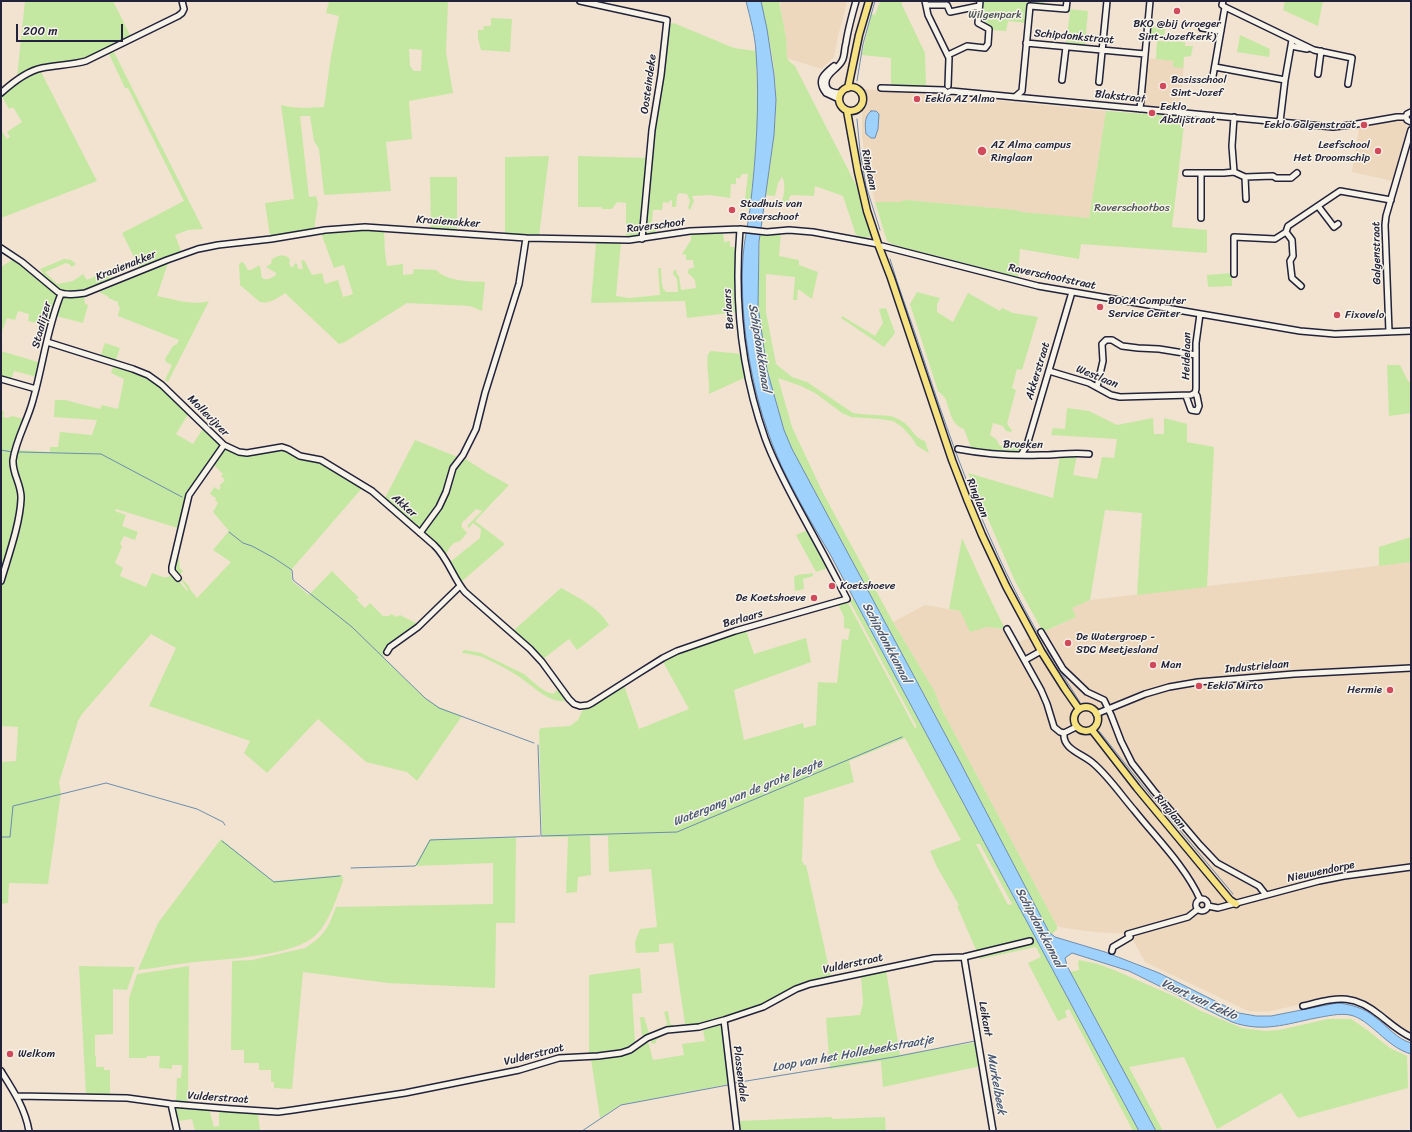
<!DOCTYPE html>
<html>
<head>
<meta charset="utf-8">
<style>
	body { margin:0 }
	#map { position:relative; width:1412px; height:1132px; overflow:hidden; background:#f1e3cf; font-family:Sriracha,sans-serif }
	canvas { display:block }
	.frame { position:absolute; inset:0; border:2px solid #22223b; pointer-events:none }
	.scale { position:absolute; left:16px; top:24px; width:107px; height:18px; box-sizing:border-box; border:2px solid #22223b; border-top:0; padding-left:5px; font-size:12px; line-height:14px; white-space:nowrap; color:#22223b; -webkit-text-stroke:3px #f7f3e8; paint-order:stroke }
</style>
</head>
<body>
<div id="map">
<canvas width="1412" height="1132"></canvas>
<div class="frame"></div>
<div class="scale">200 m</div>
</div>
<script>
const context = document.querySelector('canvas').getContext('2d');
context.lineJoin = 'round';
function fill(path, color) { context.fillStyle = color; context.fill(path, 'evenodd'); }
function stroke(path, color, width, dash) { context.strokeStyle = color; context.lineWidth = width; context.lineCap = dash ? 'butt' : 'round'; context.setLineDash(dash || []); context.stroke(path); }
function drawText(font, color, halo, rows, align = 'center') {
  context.font = font + ' Sriracha,sans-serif'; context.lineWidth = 3; context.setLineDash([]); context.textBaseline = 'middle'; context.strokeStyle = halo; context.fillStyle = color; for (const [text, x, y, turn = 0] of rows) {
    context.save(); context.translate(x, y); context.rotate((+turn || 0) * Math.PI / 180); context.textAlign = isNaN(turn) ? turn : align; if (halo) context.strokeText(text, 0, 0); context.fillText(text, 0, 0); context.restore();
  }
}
fill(new Path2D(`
	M781,1H842L847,3L838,36L834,57L821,69L787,58L786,37L780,6Z
	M1147,58L1184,62L1180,109L1146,106L1143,104Z
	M862,89L939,95L1106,111L1089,219L1020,212L1017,210L906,200L901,201V202H875L866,165L862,136Z
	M1398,120L1403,121L1406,124L1408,130L1393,181L1352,172L1359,128Z
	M1411,562V1035L1370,1006L1356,998L1345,996L1330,998L1266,1012L1248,1011L1145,962L1130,934L1095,932L1064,928L1057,926L941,708L935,692L893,622L925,605L960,611L970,631L987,627L1011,630L1019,642L1053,628L1075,617L1071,608L1090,600Z`), '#edd8be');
fill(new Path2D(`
	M25,1H113L131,37L80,61L37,66L17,77Z
	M329,1H448L446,52L453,93L409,101L412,139L386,142L391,191L324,195L319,149L314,141L310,116H300L309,197L316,196L318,203L314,230L270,236L265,203L294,199L281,105C296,109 309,108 324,107L331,56L339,16L326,13ZM409,49L422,50L421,71H414L410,66Z
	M761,1H779L786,37L787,58L789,61L795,66L856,185L873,236L864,238L856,235L843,196L815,186L814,196L792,195L790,196L788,202H782C784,194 786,183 782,177L778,183L775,196L766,195C770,163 776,132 776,100C776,67 768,33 761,1Z
	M880,1H902V5L925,53L926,86H891V58L862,55L871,14L875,15Z
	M982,1H1045L1044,6L1027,4L1025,23L1008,21L1006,31L992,30L988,26L980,23Z
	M1285,1H1323L1318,26L1283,10Z
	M1068,9L1088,11L1085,45L1066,43L1070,12H1068Z
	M491,18L512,19L510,52L481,50L478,38V30H483L484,26H491Z
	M672,23L676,24L734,48L756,51L758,121L750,209L744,208L748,174H742L740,178H736V184H731L730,198L710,195L692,196L694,201L690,210L688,208L690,201L687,194L679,193L677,196L676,207H672V200L669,201V203L663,202L662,210H653L652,222L656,225V233L645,235L656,120L669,25Z
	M1150,27L1165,28L1164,39L1149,38Z
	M1240,35L1270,49L1269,57L1237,52Z
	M1157,41L1185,42V46H1193L1191,56L1184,57L1183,68L1173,67V61L1156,59Z
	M114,52L203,229L188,230L175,235L181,251L140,269L122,233L184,201L128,88H125L109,54Z
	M40,70L97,181L1,218V130L7,139L10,137L7,132L22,122L13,107L9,109L1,95C12,84 26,76 40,70Z
	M1106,111L1185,117L1172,227L1207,230V253L1081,244L1079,259L1020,249L1018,277L902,247L892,244L887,241L875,202H901V201L906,200L1017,210L1021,212L1089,218Z
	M549,156L539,236L505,235V157Z
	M578,156L648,158L640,237H626V203L617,202L612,209H602L601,207H578Z
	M430,177H457V231L431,228Z
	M365,229L384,230L385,252L387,266L403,264V275L413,274L414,269L436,270C448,282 469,281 485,282L482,311L470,306L407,303L345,342L339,344L285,293C278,298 270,304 260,302L240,285L239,264L242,262H243L248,270H251L258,266H260L262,278C267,281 271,278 276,275V273L266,267L272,263L271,260C276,256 282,254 288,257L290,260L289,264L291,267H293L295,263L297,264L298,269H303L301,261L304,260L312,275L322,273L325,284L338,280L343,297L353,294L344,265L334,268L321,233Z
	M723,232L724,242L730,241V247H736L735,278L738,312L687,318L685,301L591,303L596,243H621L616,296L629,298L660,295L658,268H661C662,276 660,287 666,292H678L677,279L673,274L674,270H676L677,274L679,276L681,290L696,288L695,280L688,273V270L691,268H694L693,260H686V255L682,254L691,240V234Z
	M781,232L779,256L799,260V265L818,272L812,299L798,289L797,300H793L795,277L766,274V312L776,364L792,377L807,382L853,413L861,414L891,416C897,418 903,421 908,426C913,432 918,440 925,441L929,453L917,446L912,438L902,427L893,421L880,419L851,417L842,413L815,393L801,386L778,378L792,427L823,493L893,622L935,692L941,708L1057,926V929L1051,935L1049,932L959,760L787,440L767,370L758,306L760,234Z
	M16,255L37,269L33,273L58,296L48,326L28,321L29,314L18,311L15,320L7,318L1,334V267L12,260Z
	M64,259L71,260L76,264L72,267L69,264L66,263L45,272L57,284L73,281L83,274L87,280L110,269L114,280C98,286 74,299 58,289C52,286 46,279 41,275L43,273L40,269Z
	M168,263L157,296C174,299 192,306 209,301L168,382L165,380L172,365L166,362L165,359L173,346L177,344L179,340L118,316L120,307L118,306V302L108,298L109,297L99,292Z
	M1232,273V286L1208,287L1207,275Z
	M917,292L940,298L937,305V312L953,322L968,293L1000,311L1002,308L1013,313L1038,317L1022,370L1017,369L1012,388L1016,390L1007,424L1012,430L1011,432L1006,431L1003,426L993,423L990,435L996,439L1000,446C1007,444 1015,446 1022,445L1020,453L1018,454L972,450L964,429C950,424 950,409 945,398C943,395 940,393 938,391L910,304Z
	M84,296L85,304L88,305L83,323L56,316L63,298Z
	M886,308L895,333L884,347L841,318L842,316L875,336L883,323L879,309Z
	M44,343L50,344L45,359L47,360L42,375L38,374L37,377L14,371L11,380L1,377V351L38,362Z
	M105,343L120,348L115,362L100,357Z
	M711,351L742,354L746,377L709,394C710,380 706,369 708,354Z
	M114,365L147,376L162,386L189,413L176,434L193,444L204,427L221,445L186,497L181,529L116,509L115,511L126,515L122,526L138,532L135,540L124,536L120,544L122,546L115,563L123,568L120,576L146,587L152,573C158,575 166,580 171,575L179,581L187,591L188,590L169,562L178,557L179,559L180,568L183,571L179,576L190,587L189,588L197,598L231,562L213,550L229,531L213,512L218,503L215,500L216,498L210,494L214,487L219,490L221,487L219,486L225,480L221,476L223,474L213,464L225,449L238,453L281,449L286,450L301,459L321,462L363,487L291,570L292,581L309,595L332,571L359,598L356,599L365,608L370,603L383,616H389L391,614L397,617L400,615L418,624L386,649L383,655L384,658L425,698L439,707L462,716L417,781L407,772L366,762L318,719L267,773L244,753L250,741L149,706L176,648L151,634L82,714L78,721L61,776L59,782L61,793L48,884L9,883L8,903L1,904V762L16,761L18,727L1,726V588L15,540L22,505L15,464L18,450L50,452V447H58L60,432L92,435L97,420L54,417L55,400H65L100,409L102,405L118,409L124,379L111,373Z
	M1387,365H1400L1408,381L1411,383V413L1389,416Z
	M1067,408L1089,411L1117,425L1153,418L1154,434H1164V418L1187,424V442L1214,447L1207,587L1137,595L1142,513L1105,510L1090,600L1072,608L1076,617L1043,632L1015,581L968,473L1053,498L1060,456L1077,455L1073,475L1097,479L1102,457L1114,458L1117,439L1051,435L1053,428L1065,429Z
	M1,410L4,412L3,417L8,418L12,416L24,419L11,467L13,476L19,494V503L8,551L1,574Z
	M415,440L460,458L438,506L421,530L417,529L384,500Z
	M464,458L489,474L509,485L475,521L505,544L460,583L450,562L480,538L481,529L473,523L469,528L467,526L482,511L476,509L465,520L463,521L461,526L467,533L460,541L454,543L450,547L446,554C440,547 426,539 425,531L438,512L454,470Z
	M808,530L827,565L825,569L816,572L796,535Z
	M1411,537V562L1379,566V547Z
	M962,538L983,584L1005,629L987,627L970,632L960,611L949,609Z
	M813,573V576L803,579L804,589L795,591L794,577C799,573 806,575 813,573Z
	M561,588C579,598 598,607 609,625L577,650L569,639L543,659L513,631Z
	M854,599L1139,1131H1133L1069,1009L1065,1011L1067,1017L1058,1021L1028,963L1041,957L1036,947L980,959L957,906L959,905L937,867L930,851L961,840L905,738L849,761L854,782L804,798L802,861L804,865H806L831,977L799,984L763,1005L747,1010L723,1024L730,1084L620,1105L600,1118L591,1059L610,1057L609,1053L589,1054V975L640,968L642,993L632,994L635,1042C639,1041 644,1043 648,1041L653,1060L684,1055L682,1044L705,1041L703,1030L684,1032V1028H680V1025L685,1024L673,943L659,944V952L636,953L635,942L640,929L657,927L651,869L609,872L608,836H590L591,875L578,877L577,892L566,893L568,837H542L539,731L541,728L570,726L578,720L583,709L590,707L624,685L639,729L689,709L662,660L677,653L746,630L754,654L806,638L811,662L734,690L744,740L803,723L804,728L816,725L818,682L837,683L842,639L848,640L850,629L844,628V617L838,604L845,602L848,603L915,728L917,727L849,600ZM976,844H980L1012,904L1008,905Z
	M465,650L481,653L524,674L539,687L547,692L553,694L559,689L567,700C551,706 531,684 518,676C507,669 494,662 482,657C476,655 469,654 463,653L462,651Z
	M516,837L515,923H496L495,988L388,983L303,972L292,1089L274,1088V1082H271V1070H259V1063H244V1050H231L232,961L252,960L305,948C325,935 328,928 336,907L493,904V863L416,866V863L430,839Z
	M221,839L273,881L342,875L343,881C336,899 330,921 316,935C295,956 226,959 195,962C176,964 157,968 138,970L158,923Z
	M1079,960L1098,964L1114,970L1176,997L1201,1011L1242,1028L1265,1031L1279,1030L1328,1019H1351L1366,1029L1390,1048L1407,1056L1408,1088L1298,1118L1281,1093L1217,1129L1184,1057L1129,1067L1163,1131H1156L1070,972L1079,970L1078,963Z
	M79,966L135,967L127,990L113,989V1034L95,1035V1056L96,1057V1067H104V1070H110V1096L86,1095Z
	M189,966L188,1104L176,1103L177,1078H181L182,1065H172V1069L159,1068L160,1056H147V1058H129V998L137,974Z
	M886,970L900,1055L977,1042L981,1066L883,1087L881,1061L830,1069L826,1018L860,1015L863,1003L861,976Z
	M668,1011L670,1024L676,1026V1028L662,1031L663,1036L656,1040V1043L652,1044L649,1035L642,1037L640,1017H644L649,1033L666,1026L667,1023L664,1012Z
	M173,1106L209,1109L214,1127L219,1126V1110L258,1113L260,1131H195L192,1119L179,1121L181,1131H179Z
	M832,1117V1119L885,1117L886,1131H740L739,1121Z`), '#c4e8a2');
const water = new Path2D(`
	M746,1H761L767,29L774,75L776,100L774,135L759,242L758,306L767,370L784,430L792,449L959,760L1049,932L1055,937L1105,952L1159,973L1239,1013L1256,1016H1271L1337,1003C1350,1004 1364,1008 1375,1017C1387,1026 1397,1039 1411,1043V1054C1386,1047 1370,1019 1350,1015C1339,1013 1328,1016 1316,1018C1286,1024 1263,1033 1232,1022L1129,971L1072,953L1065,958L1067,966L1156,1131H1139L830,554C813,526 796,496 782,467C753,404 739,325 743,257C744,241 748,225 750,209C756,157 760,104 756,52C755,34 750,18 746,1Z
	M871,111H876L879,114L878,129L875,138H871L866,134C865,125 864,117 871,111Z`);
fill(water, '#9ed2fc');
stroke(water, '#6c8caf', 1);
stroke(new Path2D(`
	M857,81L863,44L875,1
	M857,119L860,151L866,186L880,230
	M890,259C899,290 911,320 921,351C954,452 990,552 1044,644
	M1,450L12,452
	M19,452L101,454L182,497
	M229,532L243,543L252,546L274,558L292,570L293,580L352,627L425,698L439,708L534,743
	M1047,650L1081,704
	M1099,731L1143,786L1233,894
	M538,745L541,836L677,832L902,737
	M1,837H10L13,806L106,783L197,809L223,822L225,825
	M222,841L274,882L340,876
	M351,868L415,866L417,864L430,840L540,836
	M968,961L970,958L992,953
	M734,1083L894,1057L975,1041
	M582,1131L621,1105L728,1085`), '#6c8caf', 1);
const minor = new Path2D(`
	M580,1L667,20L661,75L652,130L642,239
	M925,1L928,15L949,58L948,86
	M926,5H947L950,12L979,6
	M1225,7L1314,50L1352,58L1348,84
	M1202,28L1221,31
	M1026,43L1145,54
	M1291,46L1307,49
	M948,55L967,46L985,48L988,44L989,29L978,23L980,1
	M834,66C824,74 816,80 826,93L839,99
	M1215,67L1285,80
	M1318,74L1321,51
	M1213,76L1225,7L1222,5L1223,1
	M1062,80L1066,47
	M1099,82L1107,1
	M881,88L944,90L947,93L951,91L1333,127L1351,125L1397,117H1406
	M1,93C12,83 27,71 42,68C56,65 72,65 86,61L178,16L182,13L184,9L182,1
	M840,93C833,93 825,91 826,82C826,73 838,69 842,61C845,56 844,49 846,43C848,29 852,15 856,1
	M1015,97L1022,91L1030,6L1066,9L1067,1
	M1140,109L1150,1
	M1406,117L1407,120L1411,122
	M1406,117L1407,114L1411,112
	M1280,122L1285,80L1292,40
	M1234,172L1245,177L1273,176L1276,178H1291L1297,173
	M1186,173H1224L1234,172L1232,146L1234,117
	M1201,173V218
	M1245,177L1246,199
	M1318,206L1334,227L1338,224
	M1286,232L1292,240L1293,256L1290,261L1292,278L1301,286
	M882,246L1038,286L1300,331L1335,334L1411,331
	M1,248L22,262L58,292C66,296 76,294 85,293L167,260L198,249L218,245L271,239L325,230L365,227L526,238L629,240L690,231L740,229L767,232L789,230L813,232L878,244
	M1234,274V237L1275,239L1286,232L1288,226L1340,191L1391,200
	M1389,332L1385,225L1386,216L1411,130
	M47,342L133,369L148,375L162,385L224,445L239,452L247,453L282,447L288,449L300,456L321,460L372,491L434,545C448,558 453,578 465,592L530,649L542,662L569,699L574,704L580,706L588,705L592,703L639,673L663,658L677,651L735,631L847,599C832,570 816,540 800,511C787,487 774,463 765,438C741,370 734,300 740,229
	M1049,371L1089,383L1111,395L1120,397L1191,395L1195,393L1196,389V343L1200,314
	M1,379L36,389
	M1097,387L1103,361L1102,344L1106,340H1112L1122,346L1138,348L1159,349L1196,355
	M1186,396L1191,410L1197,411L1199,406L1197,396L1195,393
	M958,449C985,454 1013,456 1040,455C1057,455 1073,452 1089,454
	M1021,455L1027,445L1072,292
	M420,533L439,507L446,492L453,468L463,455L476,429L485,393L519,284L526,238
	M178,578L172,571V567L189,495L224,445
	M1,581C8,557 20,524 21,499C22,485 12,474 13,460C16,439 28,420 33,400C43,365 47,328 61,294
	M1007,629L1041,690L1047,704L1054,727L1060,732L1064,733L1076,727
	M1041,632L1063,669L1087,692L1104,700L1111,715L1121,741L1132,763L1154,791L1200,845L1217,863L1259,886L1266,895
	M387,652L390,647L418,627L460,586
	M1025,660L1041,651
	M1096,714L1145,694L1169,687L1198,682L1294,674L1411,668
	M1064,733C1062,750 1084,754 1094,764C1109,777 1121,795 1134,810C1157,839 1185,866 1200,899
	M1196 905a6 6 0 1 1 12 0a6 6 0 1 1-12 0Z
	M1208,906L1218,908L1319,881L1344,876L1411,867
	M1128,934L1188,917L1198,909
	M1112,951L1113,947L1130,937
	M964,957L993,1131
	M1303,1006C1337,998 1352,992 1381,1016C1391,1024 1400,1032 1411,1037
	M724,1020L737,1131
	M1,1071C13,1090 25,1108 29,1131
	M17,1096L127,1098L171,1104L232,1109L278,1112L293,1110L405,1093L519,1070L559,1058L598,1056L621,1053L630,1050L647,1038L667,1030L699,1027L724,1020L763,1007L796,989L810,984L934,958L964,957L1030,941
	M171,1104L177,1131`);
const major = new Path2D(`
	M839 99a12 12 0 1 1 24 0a12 12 0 1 1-24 0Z
	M848,88L859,35L869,1
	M847,111L858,172L867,211L878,244L891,278L952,460L967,499L982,535L1006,586L1041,651L1065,689L1079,709
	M1074 719a12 12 0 1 1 24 0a12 12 0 1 1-24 0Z
	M1092,730L1137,788L1230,900L1236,904`);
stroke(minor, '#22223b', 8);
stroke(major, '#22223b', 9);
stroke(minor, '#f7f3e8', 5);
stroke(major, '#f6e281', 6);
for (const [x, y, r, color] of [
	[1177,11,4,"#d1495b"],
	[1163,86,4,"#d1495b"],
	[917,99,4,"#d1495b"],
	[1152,113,4,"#d1495b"],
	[1364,125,4,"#d1495b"],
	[982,151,5,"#d1495b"],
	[1378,151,4,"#d1495b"],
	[732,210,4,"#d1495b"],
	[1100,307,4,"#d1495b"],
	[1337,315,4,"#d1495b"],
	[832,586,4,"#d1495b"],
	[814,598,4,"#d1495b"],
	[1068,643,4,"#d1495b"],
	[1153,665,4,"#d1495b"],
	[1199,686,4,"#d1495b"],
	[1390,690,4,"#d1495b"],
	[10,1054,4,"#d1495b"]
]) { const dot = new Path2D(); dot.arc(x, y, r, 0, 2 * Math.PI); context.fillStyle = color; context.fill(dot); stroke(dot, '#f7f3e8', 1.5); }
drawText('11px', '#4a5455', '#f7f3e8', [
	["Wilgenpark",995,15],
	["Raverschootbos",1132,208]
]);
drawText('11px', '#22223b', '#f7f3e8', [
	["BKO @bij (vroeger",1177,24,"center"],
	["Sint-Jozefkerk)",1177,37,"center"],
	["Basisschool",1171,80],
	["Sint-Jozef",1171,93],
	["Eeklo AZ Alma",925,99],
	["Eeklo",1160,107],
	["Abdijstraat",1160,120],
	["Eeklo Galgenstraat",1356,125,"right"],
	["AZ Alma campus",991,145],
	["Ringlaan",991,158],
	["Leefschool",1370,145,"right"],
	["Het Droomschip",1370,158,"right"],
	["Stadhuis van",740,204],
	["Raverschoot",740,217],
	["BOCA Computer",1108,301],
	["Service Center",1108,314],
	["Fixovelo",1345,315],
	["Koetshoeve",840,586],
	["De Koetshoeve",806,598,"right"],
	["De Watergroep -",1076,637],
	["SDC Meetjesland",1076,650],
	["Man",1161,665],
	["Eeklo Mirto",1207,686],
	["Hermie",1382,690,"right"],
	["Welkom",18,1054]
], 'left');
drawText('11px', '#22223b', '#f7f3e8', [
	["Schipdonkstraat",1074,37,5],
	["Oosteindeke",649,84,-82],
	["Blakstraat",1120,97,6],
	["Ringlaan",869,170,78],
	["Kraaienakker",448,222,4],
	["Raverschoot",656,226,-7],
	["Galgenstraat",1377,253,-91],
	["Kraaienakker",126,266,-22],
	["Raverschootstraat",1052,277,12],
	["Berlaars",729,309,-94],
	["Staalijzer",42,325,-75],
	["Heidelaan",1187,356,-88],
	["Akkerstraat",1038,371,-73],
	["Westlaan",1097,377,22],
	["Mollevijver",208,416,45],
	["Broeken",1023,445,1],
	["Ringlaan",977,498,68],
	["Akker",404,506,41],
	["Berlaars",743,619,-16],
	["Industrielaan",1257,667,-5],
	["Ringlaan",1170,812,50],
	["Nieuwendorpe",1321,872,-12],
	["Vulderstraat",853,964,-12],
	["Leikant",985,1019,80],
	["Vulderstraat",534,1055,-14],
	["Plassendale",740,1074,83],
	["Vulderstraat",218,1098,4]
]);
drawText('italic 12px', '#475775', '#f7f3e8', [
	["Schipdonkkanaal",759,348,81],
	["Schipdonkkanaal",886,643,62],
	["Watergang van de grote leegte",748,793,-22],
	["Schipdonkkanaal",1039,928,62],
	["Vaart van Eeklo",1199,1000,25],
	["Loop van het Hollebeekstraatje",853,1054,-10],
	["Murkelbeek",996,1084,80]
]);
</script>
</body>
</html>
